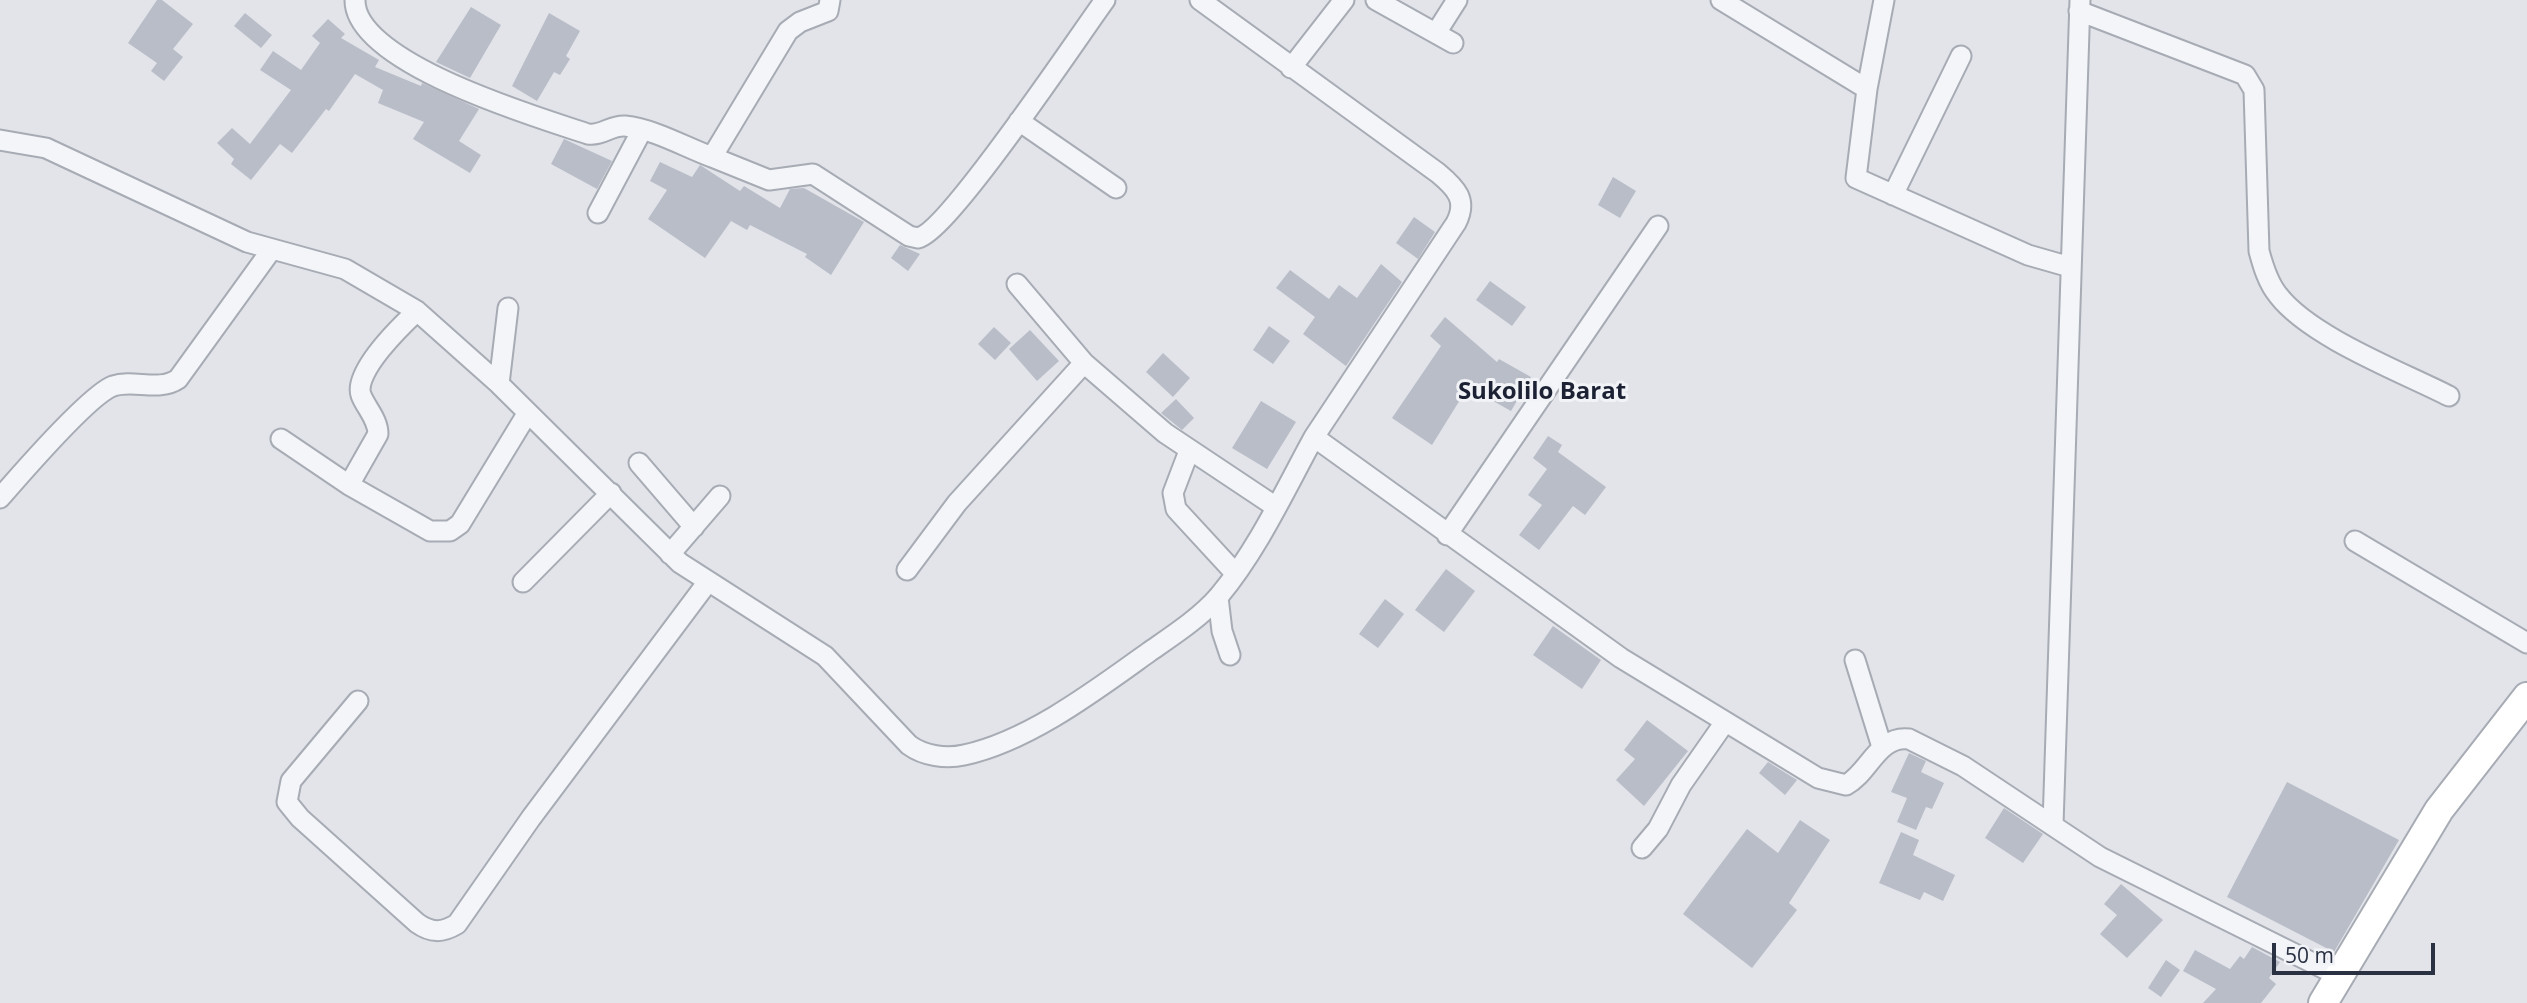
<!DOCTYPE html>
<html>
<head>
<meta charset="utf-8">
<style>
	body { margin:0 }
	#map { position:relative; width:2527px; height:1003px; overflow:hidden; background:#e2e4ea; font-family:"Open Sans",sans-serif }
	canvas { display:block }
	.scale { position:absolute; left:2272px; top:943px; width:163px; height:32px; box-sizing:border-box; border:4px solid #2a3142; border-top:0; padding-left:9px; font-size:21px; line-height:24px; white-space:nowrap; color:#2a3142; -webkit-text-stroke:5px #f1f3f7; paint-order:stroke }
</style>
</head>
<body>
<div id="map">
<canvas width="2527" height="1003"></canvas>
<div class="scale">50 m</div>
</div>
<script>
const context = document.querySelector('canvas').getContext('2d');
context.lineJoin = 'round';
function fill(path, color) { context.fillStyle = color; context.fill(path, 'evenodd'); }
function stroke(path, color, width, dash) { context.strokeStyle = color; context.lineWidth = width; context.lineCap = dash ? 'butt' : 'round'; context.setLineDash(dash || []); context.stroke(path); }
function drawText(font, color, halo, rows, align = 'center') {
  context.font = font + ' "Open Sans",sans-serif'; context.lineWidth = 6; context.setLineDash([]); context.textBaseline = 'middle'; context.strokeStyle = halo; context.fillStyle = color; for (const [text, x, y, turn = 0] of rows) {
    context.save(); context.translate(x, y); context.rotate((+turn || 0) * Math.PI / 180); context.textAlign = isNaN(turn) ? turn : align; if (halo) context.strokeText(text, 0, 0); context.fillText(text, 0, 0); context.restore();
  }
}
fill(new Path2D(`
	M157,0H162L193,24L173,49L183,57L164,81L151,71L157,63L128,43Z
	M471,7L501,25L470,78L436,62Z
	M245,13L272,35L261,48L234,26Z
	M549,13L580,31L566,56L570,59L560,75L554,72L537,101L512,86Z
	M328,19L345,34L341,38L379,60L375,67L421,86L422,83L479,109L459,141L481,155L470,173L413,139L424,122L378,103L383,90L355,74L329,111L326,109L292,153L280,144L251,180L231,164L234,159L217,143L232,128L250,144L291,90L260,70L273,51L301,70L320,43L312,36Z
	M564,139L612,161L597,189L551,164Z
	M660,162L692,177L700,165L740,191L744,186L780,208L790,189L804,188L864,222L831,275L805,257L807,254L750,225L747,230L731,221L705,258L648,219L667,190L650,181Z
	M1613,177L1636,191L1620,218L1598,205Z
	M1414,217L1435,232L1418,259L1396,243Z
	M900,245L920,254L908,271L891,258Z
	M1381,264L1402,282L1346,366L1303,334L1315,317L1276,288L1290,270L1329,299L1339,285L1357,298Z
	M1490,281L1526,307L1512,326L1476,300Z
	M1445,317L1497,362L1499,359L1531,377L1511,411L1468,387L1432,445L1392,418L1441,346L1430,336Z
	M1269,326L1290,341L1273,364L1253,350Z
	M994,327L1011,343L995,360L978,344Z
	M1030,330L1059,361L1037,381L1009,349Z
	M1163,353L1190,378L1173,397L1146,372Z
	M1176,399L1194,418L1182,430L1161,413Z
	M1261,401L1296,422L1267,469L1232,448Z
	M1548,436L1562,445L1558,452L1606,487L1585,515L1573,506L1539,550L1519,535L1542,505L1528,495L1547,469L1533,458Z
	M1446,569L1475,591L1444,632L1415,610Z
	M1385,599L1404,614L1378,648L1359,634Z
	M1553,626L1601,660L1582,689L1533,655Z
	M1647,720L1688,751L1644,806L1616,780L1635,759L1624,750Z
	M1909,753L1926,761L1921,772L1944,783L1932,809L1926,807L1916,830L1897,822L1907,798L1891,792Z
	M1768,762L1797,780L1785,795L1759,773Z
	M2287,782L2399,840L2334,952L2227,897Z
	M2004,808L2043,834L2023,863L1985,838Z
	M1800,820L1830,840L1789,903L1797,910L1752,968L1683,914L1747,829L1778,853Z
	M1901,832L1919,840L1913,855L1955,875L1943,901L1924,892L1920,900L1879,883Z
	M2121,884L2163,920L2127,958L2100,934L2117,915L2104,904Z
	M2252,947L2280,962L2269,978L2276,984L2261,1003H2203L2216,989L2183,971L2195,950L2230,969L2240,956L2244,959Z
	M2166,960L2180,970L2161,997L2148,988Z`), '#b9bdc7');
const street = new Path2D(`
	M355,0C354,63 537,117 588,134C602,136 611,125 625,126C654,129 685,147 712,157
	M830,0L828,11L800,22L788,31L712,157L769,180L813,174L909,236L918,238C949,231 1078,37 1105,0
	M1200,0L1438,173C1456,188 1468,200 1456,223L1314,437
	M1376,0L1453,43
	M1721,0L1867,89
	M1884,0L1867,89L1856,178L2028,255L2070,267
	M2079,11L2245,75L2254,90L2259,251C2263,266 2268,283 2278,295C2310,337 2402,372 2449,396
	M1436,33L1457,0
	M1291,68L1344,0
	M1019,121L1116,188
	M0,140L46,148L247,242L345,269L417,311L499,384L680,563L825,656L909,745C924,756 946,759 964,755C1029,741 1096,690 1149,652C1172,636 1200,618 1219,596C1258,549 1285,490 1314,437L1621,658L1818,778L1846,785C1869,773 1878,735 1909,739L1963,766L2100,857L2339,976
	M1893,195L1961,56
	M598,213L642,130
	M1017,284L1084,363L1165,433L1276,507
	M499,384L508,308
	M281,439L349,485L430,531H450L460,524L527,414
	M1189,451L1173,493L1176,509L1235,573
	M639,463L694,527
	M349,485L378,434C378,419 366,408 361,395C353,372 402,325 417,311
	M0,498C20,475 89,395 113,386C134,379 159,392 178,379L272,249
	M1447,535L1658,226
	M2355,541L2527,643
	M670,554L720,496
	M907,570L957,503L1084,363
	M523,582L611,493
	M1218,597L1222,631L1230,655
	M1855,660L1882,747
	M358,701L291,781L287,802L300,818L417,923C431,933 442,933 457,924L531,818L707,583
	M2053,825L2080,0
	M1642,848L1658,829L1681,785L1725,722`);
const secondary = new Path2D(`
	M2323,1003L2439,810L2527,697`);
stroke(street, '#a7abb4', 23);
stroke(secondary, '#a7abb4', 32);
stroke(street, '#f4f5f8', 19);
stroke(secondary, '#fff', 28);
drawText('bold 24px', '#1c2233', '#f1f3f7', [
	["Sukolilo Barat",1542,392]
]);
</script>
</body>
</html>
